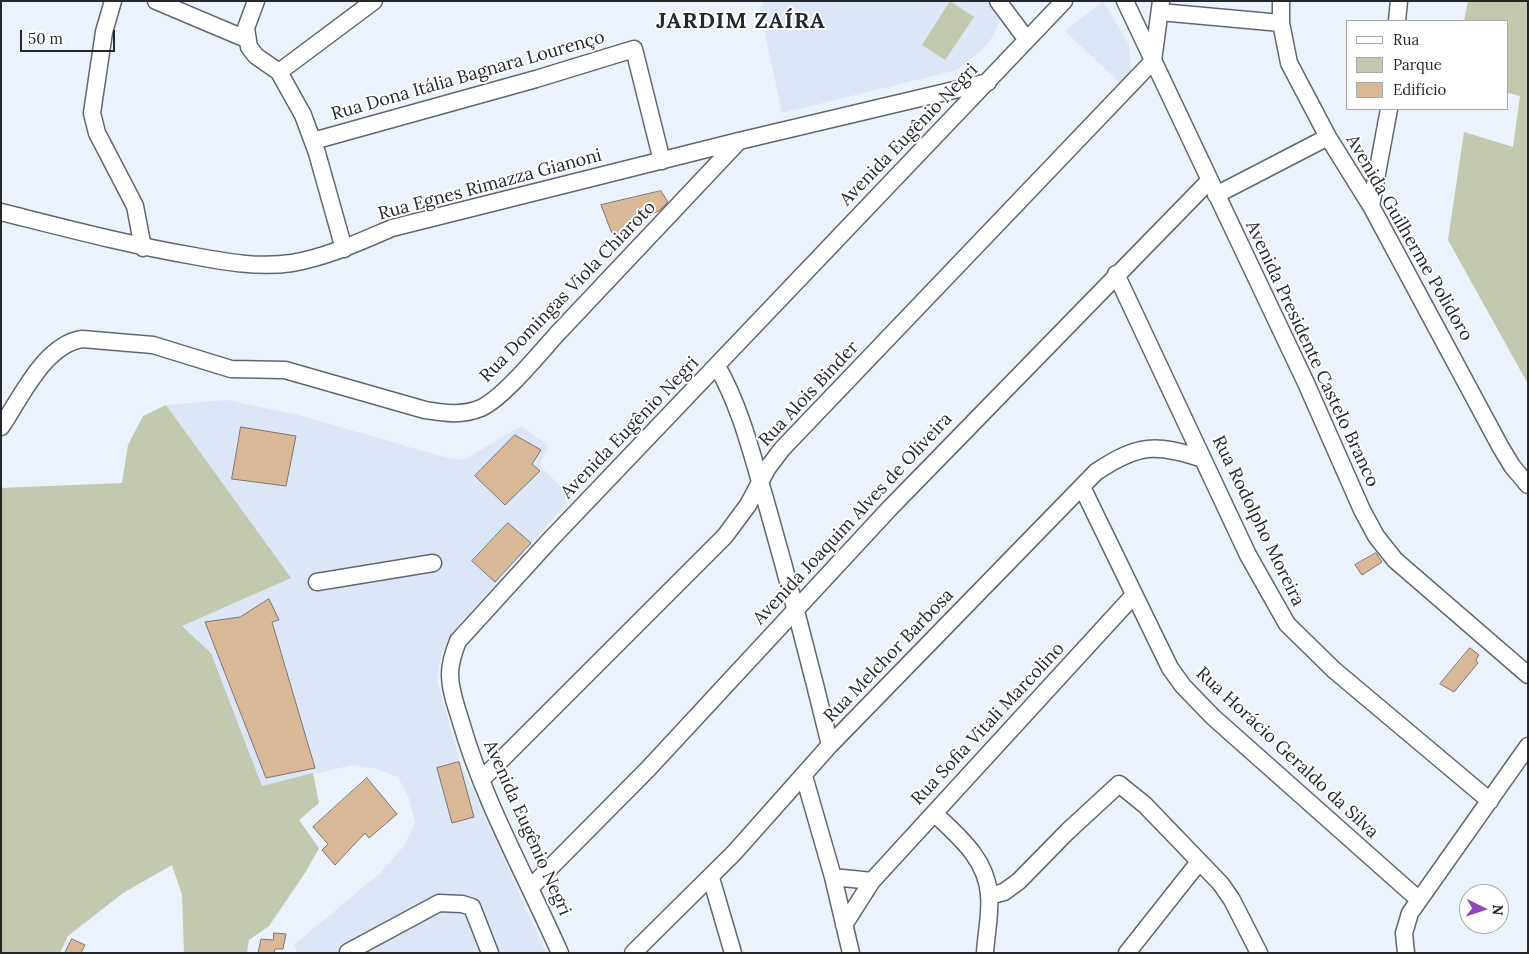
<!DOCTYPE html>
<html>
<head>
<meta charset="utf-8">
<style>
	body { margin:0 }
	#map { position:relative; width:1529px; height:954px; overflow:hidden; background:#ebf2fb; font-family:Lora,serif }
	canvas { display:block }
	.frame { position:absolute; inset:0; border:2px solid #25272b; pointer-events:none }
	.legend { position:absolute; left:1346px; top:20px; width:162px; height:90px; box-sizing:border-box; background:#fff; border:1px solid #a8a9aa; margin:0; padding:6px 9px; list-style:none; font-size:15px; color:#25272b }
	.legend li { display:flex; align-items:center; gap:10px; height:25px }
	.legend b { width:25px; border:1px solid #a8a9aa }
	.north { position:absolute; left:1459px; top:884px; width:50px; height:50px; box-sizing:border-box; background:#fff; border:1px solid #a8a9aa; border-radius:50%; rotate:94deg; font-size:14px; font-weight:700; line-height:20px; text-align:center; color:#25272b }
	.north::after { content:''; display:block; margin:auto; width:18px; height:22px; background:#8d47ba; clip-path:polygon(50% 0,100% 100%,50% 72%,0 100%) }
	.scale { position:absolute; left:20px; top:30px; width:95px; height:22px; box-sizing:border-box; border:2px solid #25272b; border-top:0; padding-left:6px; font-size:15px; line-height:18px; white-space:nowrap; color:#25272b; -webkit-text-stroke:4px #fff; paint-order:stroke }
</style>
</head>
<body>
<div id="map">
<canvas width="1529" height="954"></canvas>
<div class="frame"></div>
<ul class="legend">
<li><b style="height:6px;background:#fff"></b>Rua</li>
<li><b style="height:14px;background:#c2c9ae"></b>Parque</li>
<li><b style="height:14px;background:#d9b898"></b>Edifício</li>
</ul>
<div class="north">N</div>
<div class="scale">50 m</div>
</div>
<script>
const context = document.querySelector('canvas').getContext('2d');
context.lineJoin = 'round';
function fill(path, color) { context.fillStyle = color; context.fill(path, 'evenodd'); }
function stroke(path, color, width, dash) { context.strokeStyle = color; context.lineWidth = width; context.lineCap = dash ? 'butt' : 'round'; context.setLineDash(dash || []); context.stroke(path); }
function drawText(font, color, halo, rows, align = 'center') {
  context.font = font + ' Lora,serif'; context.lineWidth = 4; context.setLineDash([]); context.textBaseline = 'middle'; context.strokeStyle = halo; context.fillStyle = color; for (const [text, x, y, turn = 0] of rows) {
    context.save(); context.translate(x, y); context.rotate((+turn || 0) * Math.PI / 180); context.textAlign = isNaN(turn) ? turn : align; if (halo) context.strokeText(text, 0, 0); context.fillText(text, 0, 0); context.restore();
  }
}
fill(new Path2D(`
	M764,1H996L1001,16L994,35L983,49L957,70L782,113L760,10Z
	M1103,1L1129,45L1131,70L1121,84L1065,31Z
	M227,400L298,415L444,457L464,460L521,426L548,445L540,466L572,497L452,633L441,654L437,680L459,759L546,953H298L294,945L380,873L405,845L415,823L409,798L398,777L377,769L352,765L262,786L211,653L182,626L290,578L166,405Z`), '#dce6f6');
fill(new Path2D(`
	M950,1L974,17L945,60L922,45Z
	M1468,1H1528V384L1448,240L1464,132L1513,147L1520,96L1508,93V21H1464Z
	M166,405L291,578L182,626L211,653L262,786L313,773L319,803L299,820L319,848L305,873L269,926L249,940L247,953H184L182,895L172,865L123,893L68,936L60,953H1V488L122,483L128,445L143,416Z`), '#c2c9ae');
const building = new Path2D(`
	M661,191L668,202L660,210L613,236L601,205Z
	M241,427L296,436L286,486L232,479Z
	M515,435L541,450L532,464L540,471L505,505L475,476Z
	M508,523L531,543L495,582L472,561Z
	M1376,553L1382,562L1362,575L1355,565Z
	M269,599L279,620L272,622L315,768L266,778L205,622L240,617Z
	M1470,648L1479,655L1476,660L1478,663L1454,692L1440,684Z
	M459,762L474,817L452,823L437,768Z
	M367,778L397,814L369,838L365,833L335,865L322,850L328,844L313,827Z
	M274,933L286,934L283,949H275L274,953H258L261,939L273,940Z
	M72,939L85,945L81,953H65Z`);
fill(building, '#d9b898');
stroke(building, '#7f7770', 1);
const minor = new Path2D(`
	M113,1L104,32L92,113L97,133L135,206L143,248
	M156,1L246,39
	M256,1L246,28L249,47L256,56L279,72L303,115L317,153L344,249
	M998,1L1027,40
	M1125,1L1306,383L1362,510L1376,536L1395,560L1528,675
	M1281,1V23L1289,63L1328,137L1371,206L1500,446L1512,466L1528,485
	M1160,12L1281,23
	M1397,21L1399,1
	M279,72L374,1
	M313,141L536,79L634,49L662,161
	M1216,195L1328,137
	M1371,206L1389,109
	M1,212C65,228 129,245 194,256C226,262 259,268 292,263C327,257 359,242 392,228L739,141L988,82
	M1116,274L1248,555L1287,624L1334,670L1490,801
	M717,366C741,408 752,455 766,502C789,583 810,663 830,745
	M1,427C21,398 44,345 82,339L153,345L231,369L285,370L425,410C444,413 462,416 481,408C503,398 539,354 557,334C618,270 678,205 739,141
	M1082,487L1170,668L1183,686L1213,717L1418,899
	M317,582L433,563
	M804,776L833,877L851,953
	M481,780L725,536L748,505L767,469L782,449L1153,61L1161,1
	M934,813C958,836 986,858 989,894C991,913 986,934 985,953
	M833,877L872,881
	M711,878L733,953
	M531,887L648,769L890,508L1209,181
	M989,896L1004,892L1019,881L1068,831L1119,784L1145,805L1221,884L1232,900L1259,953
	M844,925L872,881L1134,595
	M348,952L439,903L462,904L472,907L490,953
	M560,953C527,878 483,800 461,722C456,706 450,690 450,674C450,662 454,651 458,641L550,540L1064,1
	M633,953L734,853L830,745L1096,472C1138,444 1156,443 1203,459
	M1127,953L1199,862
	M1406,953L1404,933L1410,913L1528,746`);
stroke(minor, '#62676f', 19);
stroke(minor, '#fff', 16);
drawText('18px', '#25272b', '#fff', [
	["Rua Dona Itália Bagnara Lourenço",468,76,-16],
	["Avenida Eugênio Negri",909,135,-46],
	["Rua Egnes Rimazza Gianoni",490,185,-15],
	["Avenida Guilherme Polidoro",1409,238,60],
	["Rua Domingas Viola Chiaroto",568,292,-46],
	["Avenida Presidente Castelo Branco",1312,354,65],
	["Rua Alois Binder",809,394,-47],
	["Avenida Eugênio Negri",630,428,-46],
	["Avenida Joaquim Alves de Oliveira",853,519,-47],
	["Rua Rodolpho Moreira",1258,521,64],
	["Rua Melchor Barbosa",889,656,-46],
	["Rua Sofia Vitali Marcolino",988,724,-47],
	["Rua Horácio Geraldo da Silva",1287,753,43],
	["Avenida Eugênio Negri",527,828,66]
]);
context.letterSpacing = '1px';
drawText('bold 22px', '#25272b', '#fff', [
	["JARDIM ZAÍRA",741,22]
]);
context.letterSpacing = '0px';
</script>
</body>
</html>
